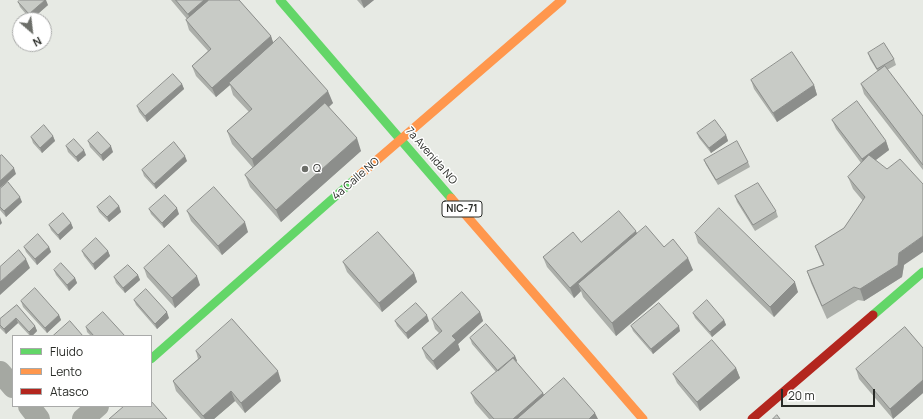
<!DOCTYPE html>
<html>
<head>
<meta charset="utf-8">
<style>
	body { margin:0 }
	#map { position:relative; width:923px; height:419px; overflow:hidden; background:#e7eae4; font-family:Manrope,sans-serif }
	canvas { display:block }
	.legend { position:absolute; left:12px; top:335px; width:140px; height:72px; box-sizing:border-box; background:#fff; border:1px solid #a9aaa9; margin:0; padding:5px 7px; list-style:none; font-size:12px; color:#292b27 }
	.legend li { display:flex; align-items:center; gap:8px; height:20px }
	.legend b { width:20px; border:1px solid #a9aaa9 }
	.north { position:absolute; left:12px; top:12px; width:40px; height:40px; box-sizing:border-box; background:#fff; border:1px solid #a9aaa9; border-radius:50%; rotate:152deg; font-size:11px; font-weight:700; line-height:16px; text-align:center; color:#292b27 }
	.north::after { content:''; display:block; margin:auto; width:14px; height:18px; background:#6c6e69; clip-path:polygon(50% 0,100% 100%,50% 72%,0 100%) }
	.scale { position:absolute; left:781px; top:389px; width:94px; height:18px; box-sizing:border-box; border:2px solid #292b27; border-top:0; padding-left:5px; font-size:12px; line-height:14px; white-space:nowrap; color:#292b27; -webkit-text-stroke:3px #fff; paint-order:stroke }
</style>
</head>
<body>
<div id="map">
<canvas width="923" height="419"></canvas>
<ul class="legend">
<li><b style="height:5px;background:#63d668"></b>Fluido</li>
<li><b style="height:5px;background:#ff974d"></b>Lento</li>
<li><b style="height:5px;background:#b3261e"></b>Atasco</li>
</ul>
<div class="north">N</div>
<div class="scale">20 m</div>
</div>
<script>
const context = document.querySelector('canvas').getContext('2d');
context.lineJoin = 'round';
function stroke(path, color, width, dash) { context.strokeStyle = color; context.lineWidth = width; context.lineCap = dash ? 'butt' : 'round'; context.setLineDash(dash || []); context.stroke(path); }
function fill(path, color) { context.fillStyle = color; context.fill(path, 'evenodd'); }
function drawText(font, color, halo, rows, align = 'center') {
  context.font = font + ' Manrope,sans-serif'; context.lineWidth = 3; context.setLineDash([]); context.textBaseline = 'middle'; context.strokeStyle = halo; context.fillStyle = color; for (const [text, x, y, turn = 0] of rows) {
    context.save(); context.translate(x, y); context.rotate((+turn || 0) * Math.PI / 180); context.textAlign = isNaN(turn) ? turn : align; if (halo) context.strokeText(text, 0, 0); context.fillText(text, 0, 0); context.restore();
  }
}
stroke(new Path2D(`
	M0,372L13,387
	M29,406L39,419
	M83,419L98,406`), '#a5a8a2', 22);
stroke(new Path2D(`
	M280,0L451,198
	M873,315L923,272
	M151,359L355,179`), '#63d668', 9);
stroke(new Path2D(`
	M355,179L562,0
	M451,198L643,419`), '#ff974d', 9);
stroke(new Path2D(`
	M752,419L873,315`), '#b3261e', 9);
fill(new Path2D(`
	M171,0H239L271,36L273,43L333,103L329,107L361,151L281,222L250,187L245,175L253,168L232,144L227,131L249,112L233,95L230,85L216,97L196,76L192,66L208,51L189,30L186,20L187,19Z
	M357,0H374L364,8Z
	M18,2L48,5L31,20L20,7Z
	M868,53L894,59L896,65L887,70L923,116V170L864,94L861,84L878,72L870,59Z
	M751,80L814,85L817,95L777,122L754,89Z
	M182,84L184,89L147,122L139,112L137,106Z
	M832,120L886,141L889,150L876,160L904,265L902,277L864,301L858,300L827,319L811,283L807,271L823,265L820,259L815,246L844,228L863,201L853,189L848,177L861,163L836,129Z
	M697,133L726,135L728,141L711,153L699,138Z
	M53,136L55,141L42,153L33,143L31,137Z
	M88,141L113,152L103,161L90,147Z
	M66,146L86,155L78,162L68,152Z
	M704,160L748,162L750,167L718,185L706,165Z
	M187,161L156,189L144,176L142,170Z
	M0,189L22,202L6,217L0,210Z
	M735,196L776,211L778,217L755,231L737,202Z
	M119,206L121,212L109,222L99,212L97,207Z
	M149,209L179,214L164,228L151,214Z
	M187,211L248,232L222,255L191,221Z
	M71,223L73,228L60,240L51,230L49,225Z
	M695,233L798,292L774,317L698,243Z
	M637,234L664,247L693,270L616,336L583,297L581,291L574,298L547,267L543,257L581,242Z
	M24,247H49L51,252L37,265L26,252Z
	M82,251H108L110,256L95,270L84,256Z
	M343,262L414,273L417,282L382,312L347,272Z
	M144,268L200,285L175,308L147,277Z
	M54,270L75,278L77,283L69,291L56,275Z
	M138,275L140,280L125,293L116,283L114,277Z
	M134,300L169,318L157,329L136,305Z
	M21,301L59,315L61,320L47,333L23,307Z
	M17,305L35,326L37,331L32,336H30L18,323L6,334L0,328V319Z
	M480,312L483,321L458,344L460,350L437,370L426,358L422,348L439,333L435,329L432,319Z
	M693,313L724,320L726,325L712,337L695,318Z
	M395,321H429L408,339L397,326Z
	M631,326L680,331L653,354L633,331Z
	M86,327L125,336H91L87,332Z
	M470,338L515,356L517,361L516,362L543,393L544,395L598,419H489L475,403L471,393L496,372L472,344Z
	M923,348V393L893,419L859,379L856,369Z
	M196,351L281,381L245,413L235,401L214,419H201L176,391L173,381L198,359Z
	M736,368L740,378L700,411L677,383L673,374Z`), '#acafaa');
fill(new Path2D(`
	M45,0H46L48,5L31,20L29,14Z
	M204,0H218L192,24L188,14Z
	M361,0H374L364,8Z
	M271,36L274,45L229,83L230,85L216,97L212,88Z
	M182,84L184,89L147,122L145,116Z
	M814,85L817,95L777,122L773,113Z
	M328,91L333,103L256,172L252,159Z
	M726,135L728,141L711,153L709,148Z
	M53,136L55,141L42,153L40,148Z
	M357,138L361,151L281,222L276,210Z
	M886,141L889,150L865,168L862,159Z
	M111,146L113,152L103,161L101,155Z
	M84,150L86,155L78,162L76,157Z
	M185,156L187,161L156,189L154,184Z
	M14,168L16,174L0,188V181Z
	M20,197L22,202L6,217L4,211Z
	M119,206L121,212L109,222L107,217Z
	M177,208L179,214L164,228L162,223Z
	M0,217L2,223L0,225Z
	M245,222L248,232L222,255L218,246Z
	M71,223L73,228L60,240L58,235Z
	M636,231L640,240L578,284L581,291L574,298L570,288Z
	M923,236V252L904,265L902,277L864,301L860,289L899,253Z
	M49,247L51,252L37,265L35,259Z
	M108,251L110,256L95,270L93,264Z
	M688,258L693,270L616,336L612,323Z
	M26,259L30,268L0,295V282Z
	M414,273L417,282L382,312L379,303Z
	M138,275L140,280L125,293L123,288Z
	M197,276L200,285L175,308L172,298Z
	M75,278L77,283L69,291L67,285Z
	M795,282L798,292L774,317L770,307Z
	M167,312L169,318L157,329L155,324Z
	M480,312L483,321L458,344L460,350L437,370L433,361L452,336Z
	M59,315L61,320L47,333L45,328Z
	M427,315L429,321L408,339L406,333Z
	M16,318L18,323L6,334L4,329Z
	M724,320L726,325L712,337L710,332Z
	M35,326L37,331L32,336H30L29,332Z
	M679,326L680,331L653,354L651,349Z
	M515,356L517,361L500,376L498,371Z
	M736,368L740,378L700,411L697,402Z
	M278,371L281,381L245,413L241,403Z
	M923,380V393L893,419L890,409Z
	M231,391L235,401L214,419H205L203,416Z
	M543,393L547,403L528,419H513Z
	M595,413L598,419H589Z`), '#8c8e8b');
const building = new Path2D(`
	M20,0H45L29,14L18,2Z
	M176,0H204L188,14Z
	M209,0H239L271,36L212,88L192,66L211,49L186,20Z
	M280,37L328,91L252,159L227,131L252,109L229,83Z
	M884,43L894,59L877,69L868,53Z
	M792,52L814,85L773,113L751,80Z
	M885,66L923,116V165L861,84Z
	M173,74L182,84L145,116L137,106Z
	M857,101L886,141L862,159L832,120Z
	M325,103L357,138L276,210L245,175Z
	M715,120L726,135L709,148L697,133Z
	M44,125L53,136L40,148L31,137Z
	M98,132L111,146L101,155L88,141Z
	M74,139L84,150L76,157L66,146Z
	M737,141L748,162L716,180L704,160Z
	M174,142L185,156L154,184L142,170Z
	M2,155L14,168L0,181V156Z
	M869,155L887,169L900,159L923,184V236L899,253L898,265L860,289L854,287L822,306L807,271L824,265L815,246L844,228L865,197L848,177Z
	M8,182L20,197L4,211L0,207V189Z
	M758,183L776,211L753,225L735,196Z
	M214,187L245,222L218,246L187,211Z
	M165,195L177,208L162,223L149,209Z
	M110,196L119,206L107,217L97,207Z
	M719,208L795,282L770,307L695,233Z
	M619,211L636,231L570,288L543,257L573,232L581,242Z
	M63,213L71,223L58,235L49,225Z
	M646,226L664,247L673,239L688,258L612,323L578,284Z
	M378,232L414,273L379,303L343,262Z
	M38,234L49,247L35,259L24,247Z
	M96,238L108,251L93,264L82,251Z
	M169,245L197,276L172,298L144,268Z
	M19,250L26,259L0,282V267Z
	M61,263L75,278L67,285L54,270Z
	M128,265L138,275L123,288L114,277Z
	M35,288L59,315L45,328L21,301Z
	M146,289L167,312L155,324L134,300Z
	M462,292L480,312L452,336L456,340L433,361L422,348L442,331L432,319Z
	M707,300L724,320L710,332L693,313Z
	M416,303L427,315L406,333L395,321Z
	M659,303L679,326L651,349L631,326Z
	M17,305L35,326L29,332L16,318L4,329L0,325V319Z
	M103,312L125,336H94L86,327Z
	M232,319L278,371L241,403L231,391L203,416L173,381L201,357L196,351Z
	M70,321L83,336H53Z
	M486,324L515,356L498,371L470,338Z
	M905,327L923,348V380L890,409L856,369Z
	M712,340L736,368L697,402L673,374Z
	M513,358L543,393L513,419H494L471,393Z
	M564,378L595,413L589,419H517Z
	M151,401L167,419H109L124,406H151Z
	M777,415L780,419H773Z`);
fill(building, '#c8cbc6');
stroke(building, '#8c8e8b', 1);
for (const [x, y, r, color] of [
	[305,169,4,"#6c6e69"]
]) { const dot = new Path2D(); dot.arc(x, y, r, 0, 2 * Math.PI); context.fillStyle = color; context.fill(dot); stroke(dot, '#fff', 1.5); }
for (const [x, y, w] of [
	[462,209,40]
]) { const box = new Path2D(); box.roundRect(x - w / 2, y - 8, w, 16, 3); context.fillStyle = '#fff'; context.fill(box); stroke(box, '#292b27', 1); }
drawText('bold 10px', '#292b27', null, [
	["NIC-71",462,209]
]);
drawText('11px', '#292b27', '#fff', [
	["7a Avenida NO",431,156,49],
	["4a Calle NO",356,179,-41]
]);
drawText('11px', '#292b27', '#fff', [
	["Q",313,169]
], 'left');
</script>
</body>
</html>
